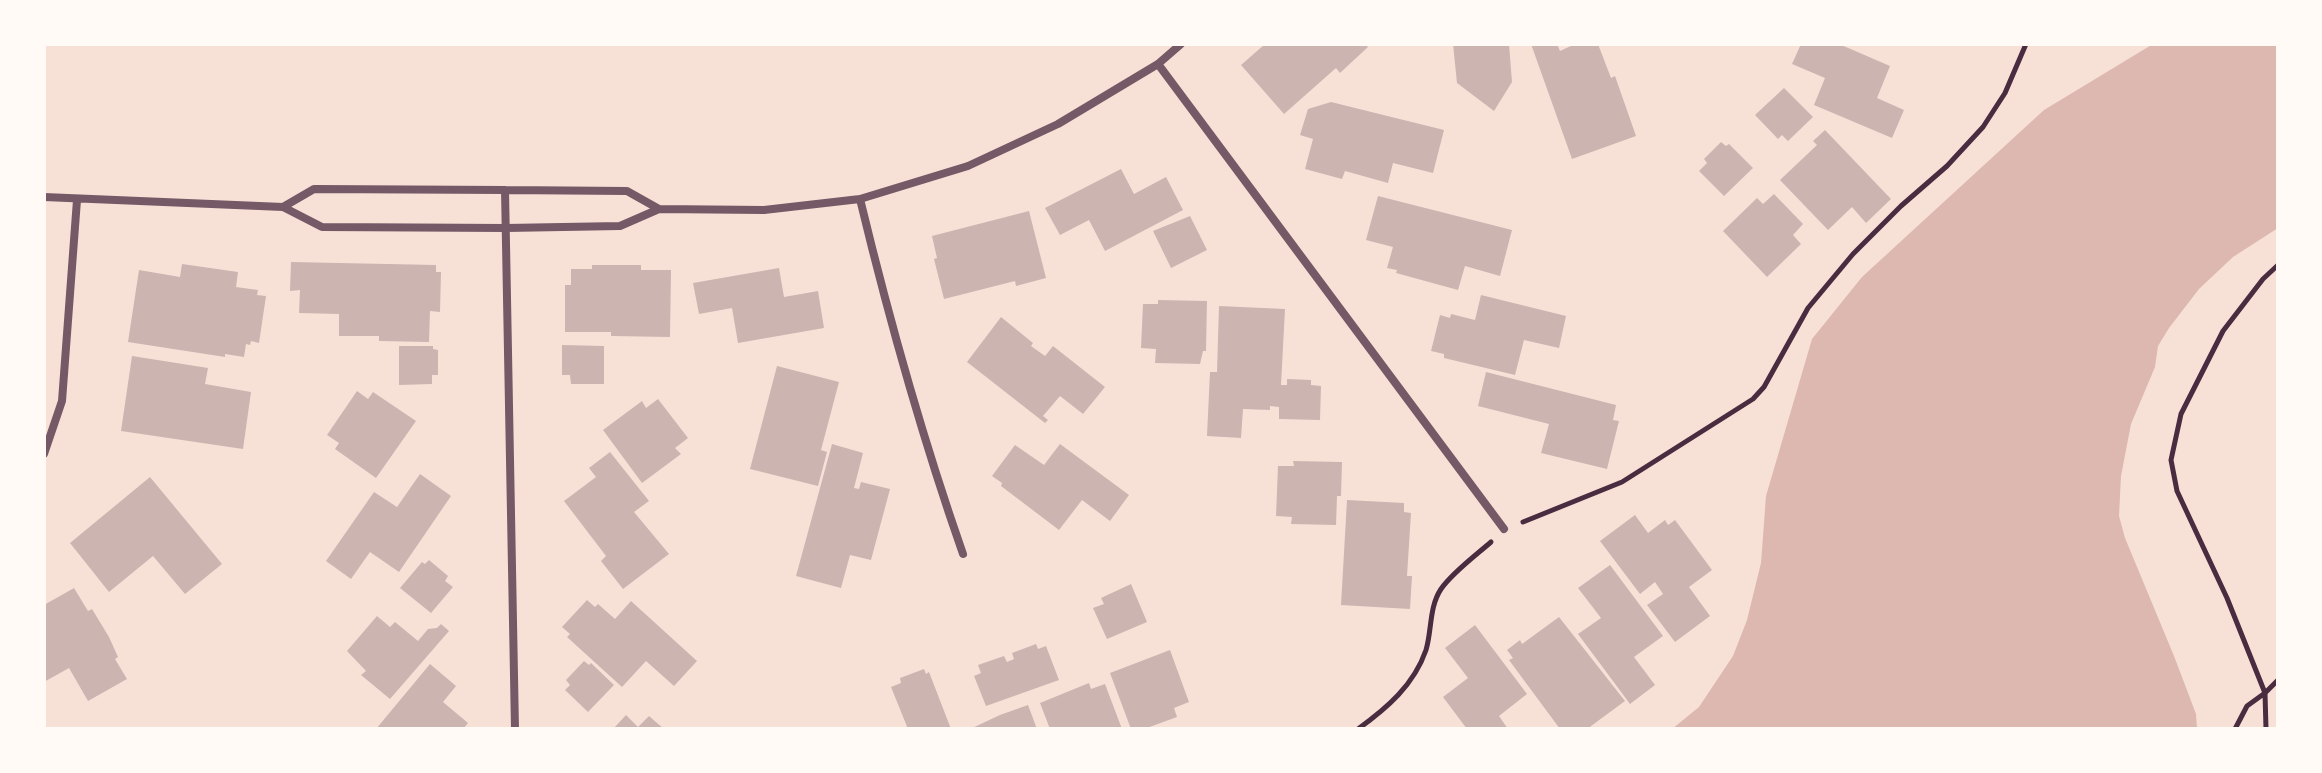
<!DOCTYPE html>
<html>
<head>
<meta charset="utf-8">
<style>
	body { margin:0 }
	#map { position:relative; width:2322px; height:773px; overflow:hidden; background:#f7e1d7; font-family:Quicksand,sans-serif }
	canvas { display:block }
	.frame { position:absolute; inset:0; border:46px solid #fffaf5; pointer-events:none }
</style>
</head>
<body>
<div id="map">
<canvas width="2322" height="773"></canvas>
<div class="frame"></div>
</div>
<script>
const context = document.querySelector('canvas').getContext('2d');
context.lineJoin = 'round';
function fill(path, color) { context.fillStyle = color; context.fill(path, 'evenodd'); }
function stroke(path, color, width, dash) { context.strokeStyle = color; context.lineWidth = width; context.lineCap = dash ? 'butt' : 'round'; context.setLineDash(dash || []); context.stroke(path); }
fill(new Path2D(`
	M2153,44H2278V228L2233,257L2199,289L2169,328L2158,346L2155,367L2131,424L2121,476L2119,516L2125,538L2174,656L2196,714L2197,729H1672L1699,707L1733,656L1747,620L1761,563L1766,496L1812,339L1862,277L2044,110Z`), '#dcb8b0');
fill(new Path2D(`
	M1265,44H1365L1368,47L1340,73L1336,68L1284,114L1241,65Z
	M1453,44H1509L1512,82L1494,111L1457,83Z
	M1531,44H1557L1560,51L1575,44H1598L1611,78L1615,76L1636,136L1572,159Z
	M1801,44H1839L1890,66L1877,98L1904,110L1892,138L1814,105L1825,78L1792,64Z
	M1784,88L1813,117L1788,141L1782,135L1778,139L1755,115Z
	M1331,102L1444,130L1433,173L1393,163L1388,183L1345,171L1342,179L1305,169L1313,139L1300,135L1308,109Z
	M1825,130L1891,199L1866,223L1852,207L1828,230L1780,180L1817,145L1813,141Z
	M1721,142L1726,146L1729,144L1753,168L1724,196L1699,171L1707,163L1704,159Z
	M1121,169L1134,194L1166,177L1183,210L1105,251L1089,220L1060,235L1045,208Z
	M1774,194L1803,224L1793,235L1801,244L1767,277L1723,231L1757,198L1763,204Z
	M1378,196L1512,230L1500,276L1465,266L1458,290L1396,273L1397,270L1387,268L1393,247L1366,240Z
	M1029,211L1046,278L1016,286L1015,281L944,299L934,259L937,258L932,236Z
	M1190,216L1207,250L1171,268L1153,231Z
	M291,262L436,265V272H441L440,312L430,311L429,342L379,341V336H339V314L299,313L300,290L290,291Z
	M182,264L238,272L236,287L258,290L257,295L266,296L259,343L251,341L250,345L246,344L244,357L225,354V357L128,342L139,270L180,277Z
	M592,265H641V270H671L670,337L611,336V332H565V285H571V269H592Z
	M779,268L784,297L818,291L824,328L738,343L732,308L699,314L693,283Z
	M1481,295L1566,316L1559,348L1524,340L1515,375L1444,358V354L1431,351L1440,315L1450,318L1451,314L1475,320Z
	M1158,300L1207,301L1206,351H1203L1200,364L1155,363L1156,349L1141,348L1143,304H1158Z
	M1219,306L1285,309L1281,385H1287V379L1311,380V385L1321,386L1320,420L1279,419V407L1270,406V410L1243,409L1241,438L1207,436L1210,372H1217Z
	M1001,317L1033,343L1031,346L1045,356L1053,346L1105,387L1083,414L1060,396L1043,416L1048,420L1045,423L967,362Z
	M562,345L604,346V384H571L570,375H562Z
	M399,346H433V349L438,350V375H432V384L399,385Z
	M132,356L208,368L205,384L251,392L243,449L121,431Z
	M777,366L839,382L821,450L827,452L818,486L750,469Z
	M1486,372L1616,405L1613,420L1619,421L1607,469L1541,453L1549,424L1478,406Z
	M357,391L368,399L373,392L416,421L376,478L335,449L339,443L327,435Z
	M658,399L688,438L675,448L681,454L642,483L603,430L642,401L646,408Z
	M832,444L863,453L854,488L859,489L861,482L890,489L871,560L850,555L841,588L796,576Z
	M1060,444L1129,495L1110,521L1082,500L1059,530L1001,486L1002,483L992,476L1015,445L1044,465Z
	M610,452L649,501L634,512L669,554L623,589L601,561L606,556L564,501L596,477L589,468Z
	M1293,461L1342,462L1341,496H1337L1336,525L1291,524L1292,517L1276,516L1278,466H1294Z
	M420,474L451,496L399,572L370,552L351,579L326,561L374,492L397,507Z
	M150,477L222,564L185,594L153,556L109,592L70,543Z
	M1347,500L1404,503V512L1411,513L1407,576H1412L1410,609L1341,605Z
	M1635,515L1648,533L1665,520L1668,525L1675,520L1712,570L1689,587L1710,616L1675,642L1647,605L1663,594L1655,582L1640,594L1600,541Z
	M429,560L448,576L445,581L453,587L431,613L400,588L422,562L425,564Z
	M1610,565L1663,636L1634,657L1655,685L1630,704L1578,634L1601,618L1578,588Z
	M1131,584L1147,622L1107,639L1093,608L1104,604L1101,598Z
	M74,588L88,611L92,609L109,637L118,657L115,659L127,679L88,701L69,668L44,682V605Z
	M587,600L595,607L598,604L615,619L631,601L697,661L674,686L646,661L622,687L567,637L570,634L562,627Z
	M377,616L390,627L395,622L418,641L428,629L437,628L441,624L449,631L390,699L361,675L366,671L347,651Z
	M1559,617L1625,701L1587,729H1560L1509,660L1513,658L1507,650L1520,640L1522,644Z
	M1475,625L1527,694L1499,716L1508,729H1467L1443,697L1468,678L1445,648Z
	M1036,644L1038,649L1046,646L1059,680L986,706L974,676L981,673L978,665L1004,656L1007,662L1014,659L1012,653Z
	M1170,650L1189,702L1174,708L1177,717L1144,729H1131L1110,673Z
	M584,661L589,665L591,663L614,685L588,712L565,690L570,685L566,680Z
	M430,664L456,686L443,702L468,723L463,729H376Z
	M924,669L926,674L929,672L951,729H908L891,687L901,683L900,678Z
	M1089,683L1091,689L1105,684L1122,729H1050L1040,703Z
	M1028,705L1037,729H970L1000,715Z
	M626,715L638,727L649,716L664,729H613Z`), '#ccb4b1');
stroke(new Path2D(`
	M1523,522L1622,482L1753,399L1764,387L1808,308L1853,254L1901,206L1947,166L1983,127L2005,93L2026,44
	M1358,729C1387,708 1414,685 1426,650C1432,630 1429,607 1441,589C1453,572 1475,556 1491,542
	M2235,729L2247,706L2265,693L2227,598L2177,491L2171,460L2181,414L2223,331L2263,279L2278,265
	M2266,729L2265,693L2278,680`), '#4a2c40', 5);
stroke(new Path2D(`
	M1158,64L1504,529
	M505,190L515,729
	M44,197L283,207L322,227L506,228L620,226L659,209L764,210L860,199L968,166L1058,124L1158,64L1181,44
	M860,199C889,319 922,437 963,554
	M283,207L314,189L505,190L627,191L659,209
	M44,454L62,401L77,200`), '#755966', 8);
</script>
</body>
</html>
